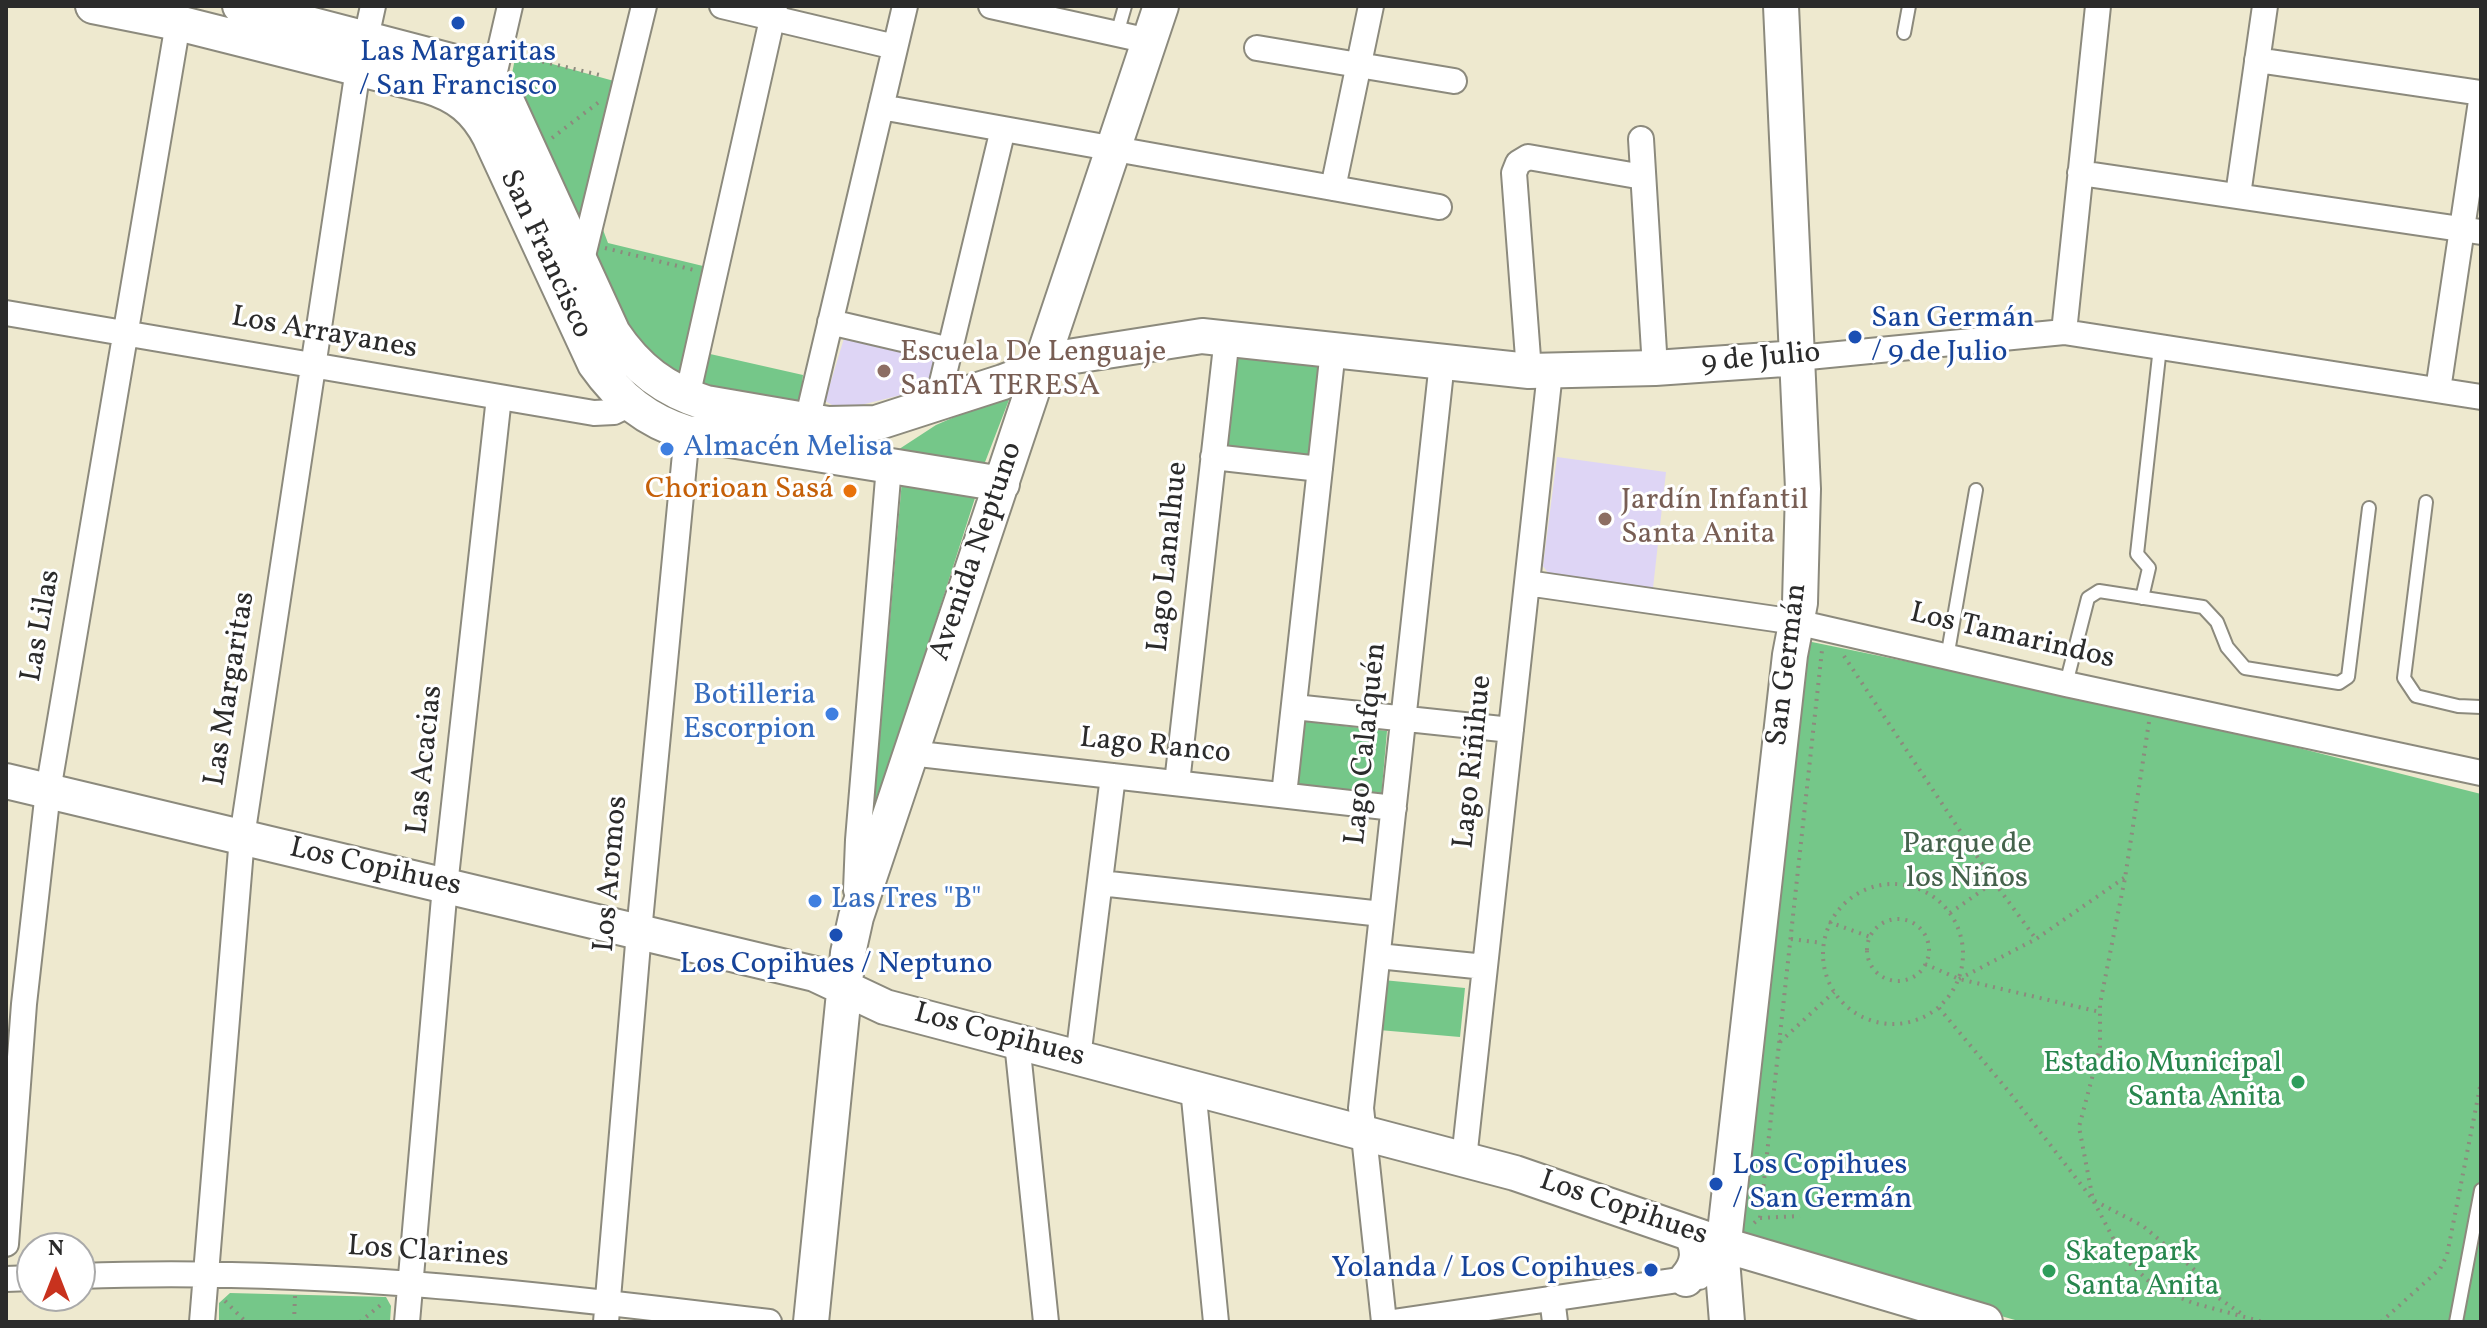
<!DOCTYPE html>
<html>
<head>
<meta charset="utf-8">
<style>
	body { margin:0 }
	#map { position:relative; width:2487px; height:1328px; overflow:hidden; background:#eee9cf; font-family:Vollkorn,serif }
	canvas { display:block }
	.frame { position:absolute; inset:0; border:8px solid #2b2b2b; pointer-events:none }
	.north { position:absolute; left:16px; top:1232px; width:80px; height:80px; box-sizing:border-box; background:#fff; border:2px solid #aaa; border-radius:50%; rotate:0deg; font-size:22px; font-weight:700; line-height:32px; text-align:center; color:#2b2b2b }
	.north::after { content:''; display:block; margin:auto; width:28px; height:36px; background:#c8321e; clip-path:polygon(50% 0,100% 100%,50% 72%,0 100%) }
</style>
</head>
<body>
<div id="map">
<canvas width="2487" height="1328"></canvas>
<div class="frame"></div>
<div class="north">N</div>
</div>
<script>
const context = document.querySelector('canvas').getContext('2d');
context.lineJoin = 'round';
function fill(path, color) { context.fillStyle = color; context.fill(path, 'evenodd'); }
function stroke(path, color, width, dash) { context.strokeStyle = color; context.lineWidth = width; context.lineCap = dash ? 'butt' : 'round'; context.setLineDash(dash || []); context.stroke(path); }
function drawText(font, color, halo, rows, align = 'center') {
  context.font = font + ' Vollkorn,serif'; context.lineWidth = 6; context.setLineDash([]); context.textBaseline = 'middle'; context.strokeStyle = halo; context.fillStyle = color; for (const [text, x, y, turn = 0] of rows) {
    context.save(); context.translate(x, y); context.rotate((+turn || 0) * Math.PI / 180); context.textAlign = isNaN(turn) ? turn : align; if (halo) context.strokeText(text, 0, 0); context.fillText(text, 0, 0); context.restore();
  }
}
fill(new Path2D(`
	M845,335L937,355L933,387L841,410L825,401Z
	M1557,457L1666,472L1653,588L1550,576L1543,566Z`), '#ded5f5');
fill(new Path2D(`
	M516,54L614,81L591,198L608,243L703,266L688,349L803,375L800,403L710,393L671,374L628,327L509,88Z
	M1230,352L1322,365L1310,462L1219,452Z
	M1012,392L982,470L887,457L936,425Z
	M902,480L975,498L873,817Z
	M1807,641L2172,716L2481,794V1322H2022L1747,1243L1739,1232Z
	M1300,721L1387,731L1381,799L1293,789Z
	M1383,980L1465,988L1460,1037L1379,1030Z
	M230,1293L386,1297L391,1306L390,1322H219V1303Z`), '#75c789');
const lane = new Path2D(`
	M1904,33L1909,6
	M1117,34L1125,6
	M2426,502L2404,678L2416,696L2458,706L2481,707
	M2142,598L2149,568L2137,554L2160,347
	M1947,658L1976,490
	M2066,684L2088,598L2099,591L2203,607L2217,622L2227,647L2245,668L2339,683L2348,677L2369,508
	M2456,1322L2481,1190`);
const street = new Path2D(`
	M722,6L895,47
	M991,6L1149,41
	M366,38L373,6
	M1257,48L1454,81
	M2257,60L2481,93
	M492,84L510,6
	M881,107L1439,207
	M1641,139L1655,368
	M2080,173L2481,232
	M1333,188L1371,6
	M2238,195L2265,6
	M581,264L644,6
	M6,313L594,413L614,412L630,404
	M830,322L950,350
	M2064,332L2098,6
	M1798,358L2064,332L2481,397
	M1529,371L1514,173L1518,163L1528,157L1643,177
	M2438,390L2481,101
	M687,397L775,6
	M937,403L1003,129
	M807,421L905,6
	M1213,457L1320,469
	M1527,583L1796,622L2066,684L2481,773
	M1294,707L1511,730
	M910,753L1394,808
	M1177,783L1227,337
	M1284,795L1333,350
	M1100,883L1382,914
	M856,890L858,840L889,466
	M1378,956L1485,967
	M1017,1042L1046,1322
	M1078,1058L1113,776
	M1193,1088L1216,1322
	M1464,1159L1550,372
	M6,1244L24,1004L48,791L178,23
	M80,1276C311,1267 541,1294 769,1322
	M6,1279L32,1278
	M1552,1298L1555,1322
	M202,1322L242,837L358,69
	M407,1322L445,886L499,397
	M606,1322L639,932L687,433
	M1384,1322L1361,1108L1442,362
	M1393,1322L1699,1277`);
const secondary = new Path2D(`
	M93,6L178,23L428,86C458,95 476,110 490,137L595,364C619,398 647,421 687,433L1002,484
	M240,6L458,63L492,84L509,106L613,333C637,369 665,390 706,403L828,424L876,423L1003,382L1068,357L1202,336L1529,371L1655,368L1798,358
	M6,781L815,974L885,1007L1515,1173L1724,1245L1985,1322
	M1686,1279C1699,1265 1700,1250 1691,1234
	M811,1322L848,953L856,917L1161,6
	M1727,1322L1722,1259L1790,655L1800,603L1803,489L1781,6`);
stroke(lane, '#8c8a7d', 16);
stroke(street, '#8c8a7d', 28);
stroke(secondary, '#8c8a7d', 38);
stroke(new Path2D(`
	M519,56L604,76
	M552,138L599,102
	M605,248L694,270
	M1844,656L1994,882L2036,939
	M2149,722L2125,878L2100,1004V1048L2079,1127L2093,1200L2123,1257L2156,1288L2193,1303L2263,1322
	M1823 954a70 70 0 1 1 140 0a70 70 0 1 1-140 0Z
	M1950,913L1994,882
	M1867 950a31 31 0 1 1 62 0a31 31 0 1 1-62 0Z
	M1829,922L1870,937
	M1791,939L1822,943
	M1925,964L1959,979L2100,1012
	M1959,979L2036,939L2124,878
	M1939,1008L2010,1093L2093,1200L2143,1226L2203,1277L2217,1297L2245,1316
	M1780,1042L1834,992
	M1760,1218L1800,1216
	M1754,1223L1760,1218L1822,650
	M225,1301L246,1322
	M294,1322L295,1296
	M360,1322L383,1303
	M2381,1322L2440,1269L2447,1255L2481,1082`), '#8c8a7d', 4, [2, 6]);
stroke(lane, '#fff', 12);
stroke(street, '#fff', 24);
stroke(secondary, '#fff', 34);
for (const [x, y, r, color] of [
	[458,23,8,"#1a4fb4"],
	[1855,337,8,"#1a4fb4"],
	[884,371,8,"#8d6e63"],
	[667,449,8,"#3f7fe0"],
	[850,491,8,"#e8710a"],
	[1605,519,8,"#8d6e63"],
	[832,714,8,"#3f7fe0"],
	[815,901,8,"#3f7fe0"],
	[836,935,8,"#1a4fb4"],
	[2298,1082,8,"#2e9e5b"],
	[1716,1184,8,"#1a4fb4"],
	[1651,1270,8,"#1a4fb4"],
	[2049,1271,8,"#2e9e5b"]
]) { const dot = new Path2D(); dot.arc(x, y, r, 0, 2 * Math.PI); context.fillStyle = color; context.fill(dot); stroke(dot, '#fff', 3); }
drawText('30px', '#164399', '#fff', [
	["Las Margaritas",458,54],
	["/ San Francisco",458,88],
	["San Germán",1871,320,"left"],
	["/ 9 de Julio",1871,354,"left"],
	["Los Copihues / Neptuno",836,966],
	["Los Copihues",1732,1167,"left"],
	["/ San Germán",1732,1201,"left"],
	["Yolanda / Los Copihues",1635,1270,"right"]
]);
drawText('30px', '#2b2b2b', '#fff', [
	["San Francisco",544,255,65],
	["Los Arrayanes",324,335,10],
	["9 de Julio",1761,360,-5],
	["Avenida Neptuno",978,552,-71],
	["Lago Lanalhue",1170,557,-84],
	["Las Lilas",43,626,-80],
	["Los Tamarindos",2012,638,13],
	["San Germán",1789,665,-83],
	["Las Margaritas",232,689,-81],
	["Lago Calafquén",1368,744,-84],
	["Lago Ranco",1155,748,6],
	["Las Acacias",427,760,-84],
	["Lago Riñihue",1475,762,-84],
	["Los Copihues",375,869,13],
	["Los Aromos",613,874,-85],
	["Los Copihues",999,1037,15],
	["Los Copihues",1623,1210,19],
	["Los Clarines",428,1254,4]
]);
drawText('30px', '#785e54', '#fff', [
	["Escuela De Lenguaje",900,354],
	["SanTA TERESA",900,388],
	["Jardín Infantil",1621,502],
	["Santa Anita",1621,536]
], 'left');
drawText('30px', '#366cbe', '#fff', [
	["Almacén Melisa",683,449],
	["Botilleria",816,697,"right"],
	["Escorpion",816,731,"right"],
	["Las Tres \"B\"",831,901]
], 'left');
drawText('30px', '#c56008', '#fff', [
	["Chorioan Sasá",834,491]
], 'right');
drawText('30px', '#45624c', '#fff', [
	["Parque de",1967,846],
	["los Niños",1967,880]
]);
drawText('30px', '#27864d', '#fff', [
	["Estadio Municipal",2282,1065],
	["Santa Anita",2282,1099],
	["Skatepark",2065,1254,"left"],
	["Santa Anita",2065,1288,"left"]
], 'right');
</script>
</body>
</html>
